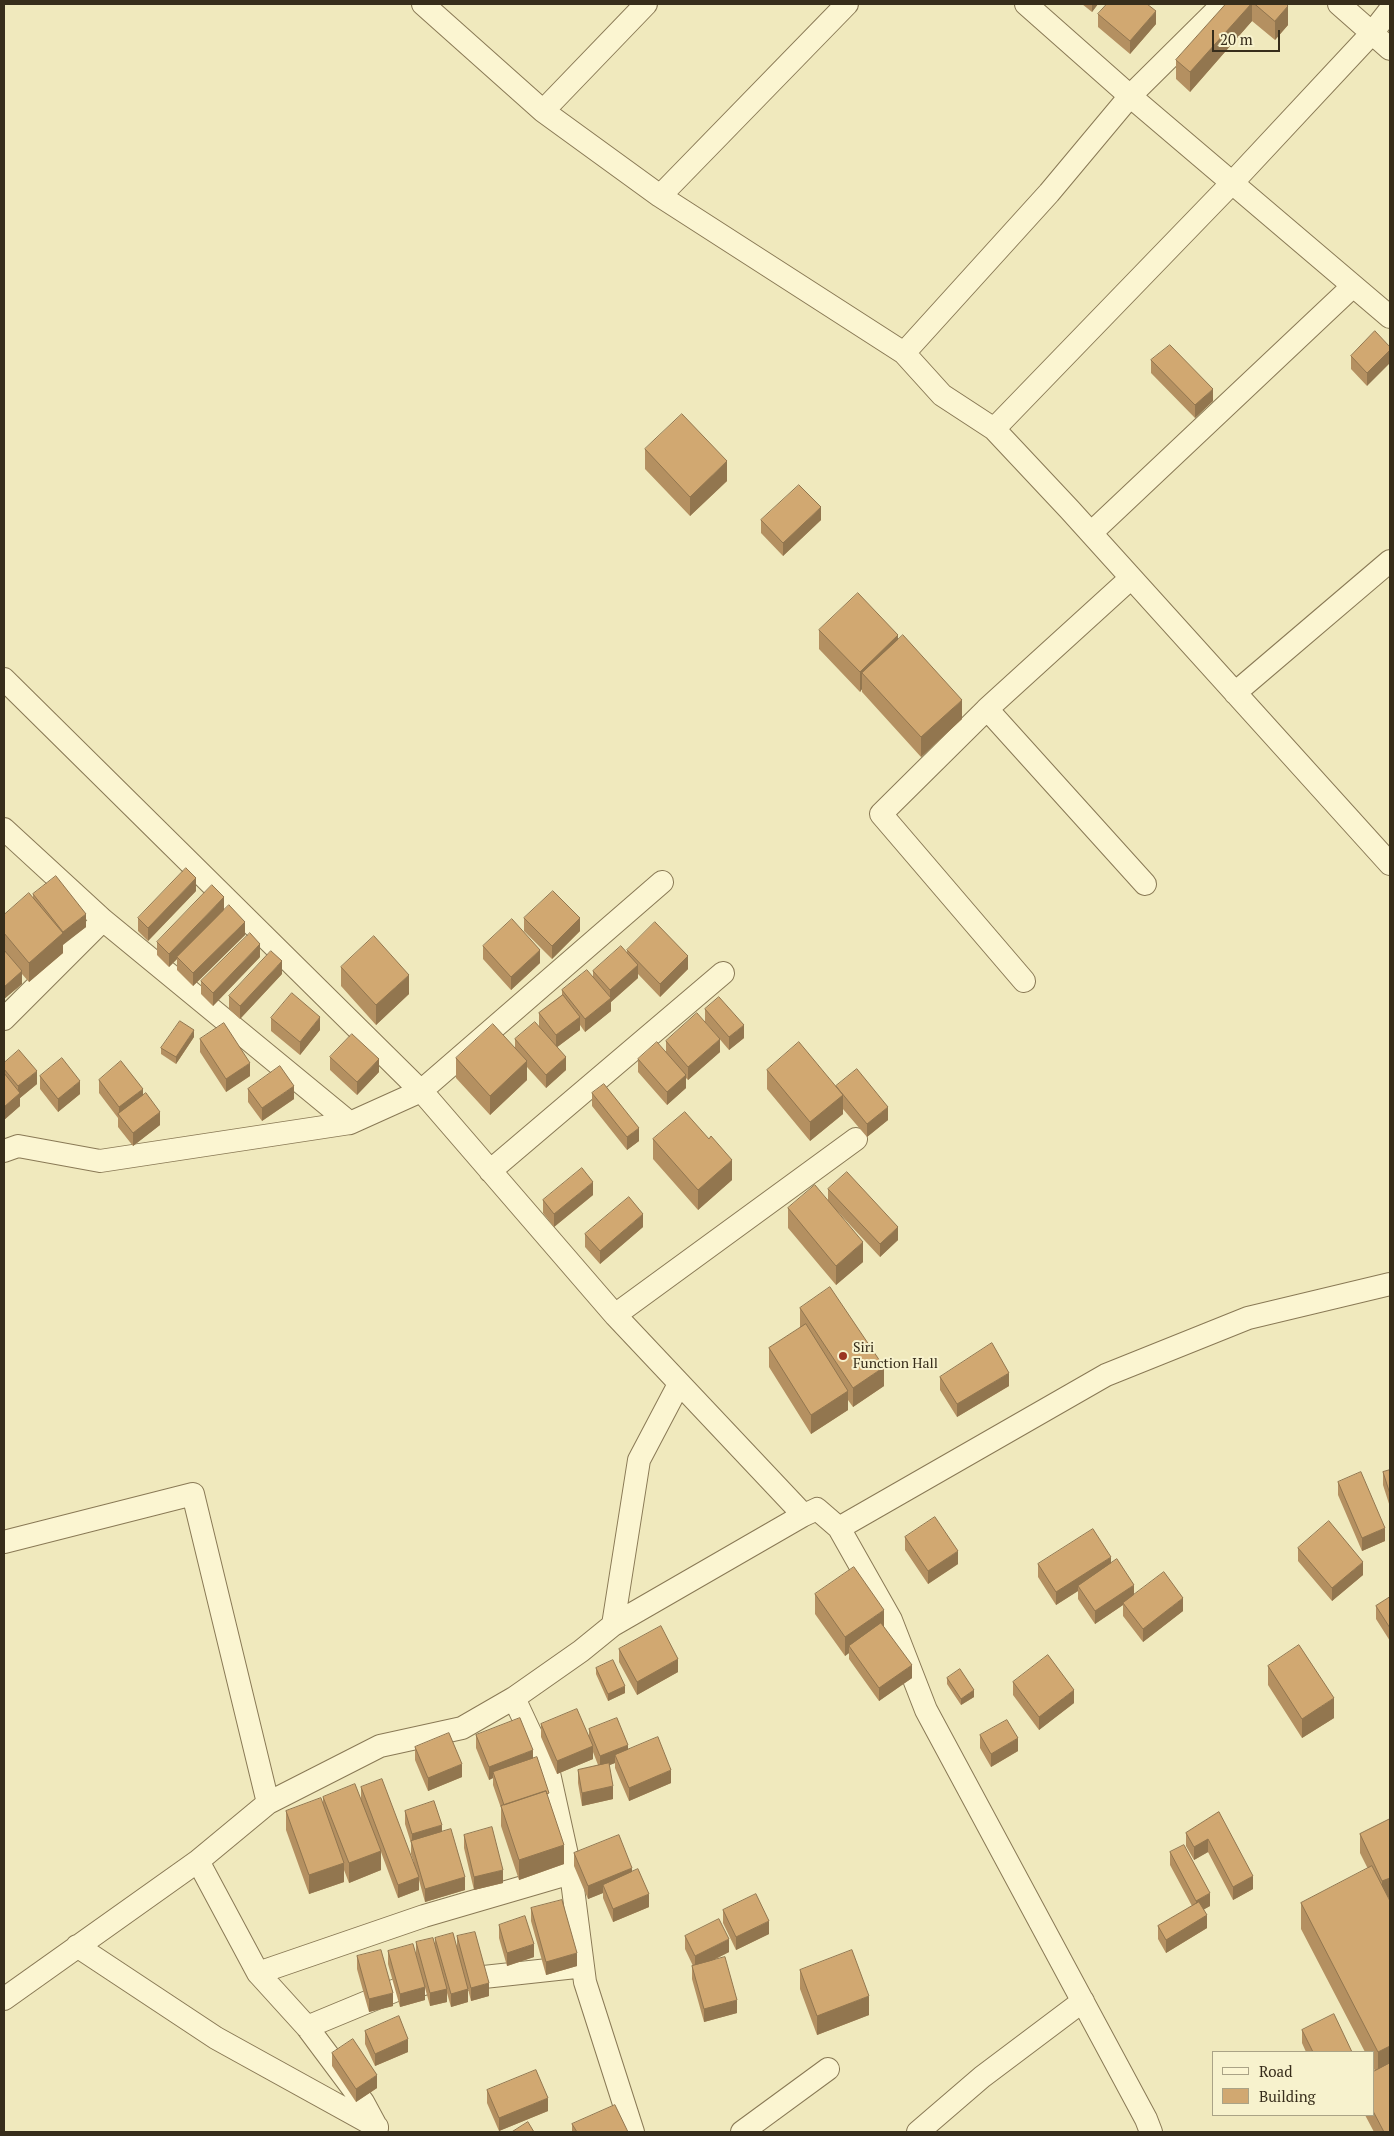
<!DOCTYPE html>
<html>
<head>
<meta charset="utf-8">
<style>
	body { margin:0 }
	#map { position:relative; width:1394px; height:2136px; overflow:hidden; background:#f0e9bd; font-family:"PT Serif",serif }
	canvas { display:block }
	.frame { position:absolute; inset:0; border:5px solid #372d1b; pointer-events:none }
	.legend { position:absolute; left:1212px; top:2051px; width:162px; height:65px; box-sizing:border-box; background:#f7f2cd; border:1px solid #aaa386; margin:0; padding:6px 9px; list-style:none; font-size:15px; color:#372d1b }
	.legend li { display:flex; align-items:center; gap:10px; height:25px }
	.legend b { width:25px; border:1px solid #aaa386 }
	.scale { position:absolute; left:1212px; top:30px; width:68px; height:22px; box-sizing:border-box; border:2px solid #372d1b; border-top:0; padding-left:6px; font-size:15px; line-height:18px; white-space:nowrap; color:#372d1b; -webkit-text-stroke:4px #f7f2cd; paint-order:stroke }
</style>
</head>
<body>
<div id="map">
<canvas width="1394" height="2136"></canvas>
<div class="frame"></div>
<ul class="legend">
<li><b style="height:6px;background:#fbf5d1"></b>Road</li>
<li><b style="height:14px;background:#d1a871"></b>Building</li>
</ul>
<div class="scale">20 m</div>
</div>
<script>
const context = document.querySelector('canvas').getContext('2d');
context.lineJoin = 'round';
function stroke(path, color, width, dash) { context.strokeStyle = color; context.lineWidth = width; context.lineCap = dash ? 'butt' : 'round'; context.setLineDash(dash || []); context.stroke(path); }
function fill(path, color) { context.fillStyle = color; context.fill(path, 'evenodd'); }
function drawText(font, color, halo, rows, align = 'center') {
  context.font = font + ' "PT Serif",serif'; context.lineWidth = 4; context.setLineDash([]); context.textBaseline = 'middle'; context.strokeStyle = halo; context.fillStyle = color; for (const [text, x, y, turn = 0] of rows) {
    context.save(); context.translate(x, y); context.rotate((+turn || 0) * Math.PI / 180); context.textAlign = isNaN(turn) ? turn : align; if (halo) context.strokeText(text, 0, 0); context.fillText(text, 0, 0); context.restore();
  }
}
const minor = new Path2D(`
	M423,4L543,111L646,4
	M847,4L660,196L904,353
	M1026,4L1130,96L1390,317
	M1223,4L1130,96L1049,193L904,353L942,395L994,429L1070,510L1390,864
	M1339,4L1390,49
	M543,111L660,196
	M994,429L1232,183L1372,33L1390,10
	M1091,533L1353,286
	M1131,578L987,709L1145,884
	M4,679L425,1095L615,1315L797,1508L802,1516
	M1235,693L1390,561
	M987,709L881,814L1024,981
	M4,829L103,920L350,1123L421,1091L662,882
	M4,1019L103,920
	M4,1151L18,1146L100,1161L350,1123
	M490,1171L723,973
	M615,1315L856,1139
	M839,1528L891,1620L926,1710L1146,2119L1151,2132
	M4,1542L193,1494L268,1803
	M613,1625L639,1460L679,1384
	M514,1698L549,1773L571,1873L585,1982L633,2132
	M198,1861L258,1973L307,2027L363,2102L377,2128
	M77,1946L216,2038L377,2127
	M258,1973L424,1916L571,1873
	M456,1980L576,1967
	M4,1999L198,1861L268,1803L380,1746L462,1728L514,1698L581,1651L613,1625L802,1516L817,1509L839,1528L1106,1375L1248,1318L1390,1284
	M307,2027L406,1986L424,1984
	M742,2132L828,2069
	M918,2132L982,2077L1083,2001`);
stroke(minor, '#897955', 24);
stroke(minor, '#fbf5d1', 22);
fill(new Path2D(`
	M1082,4H1098L1092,12Z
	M1226,4H1286L1288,25L1275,40L1252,21L1190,92L1176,79V60Z
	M1098,14L1156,24L1130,54L1098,27Z
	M1375,331L1367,386L1351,369V356Z
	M1151,360L1213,401L1195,418L1151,373Z
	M645,449L727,481L690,516L645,469Z
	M761,520H821L783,556L761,533Z
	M819,630L898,640L962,719L921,757L862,692V689L860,692L819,649Z
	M196,891L148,941L138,931V918Z
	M33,894L86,927L63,944V953L29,982L22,974V984L4,999V915L33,898Z
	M224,910L206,929L245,935L193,986L177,970V959L169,967L157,955V942Z
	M524,918L580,931L552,959L524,931Z
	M483,946L540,963L511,990L483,959Z
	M627,950L688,969L660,997L638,974V978L611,1002V1011L585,1032L580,1025V1030L557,1047L566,1070L546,1088L527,1067V1080L490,1115L456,1078V1058L515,1047V1039L539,1026V1013L562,995V990L593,977V971L627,953Z
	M260,957L213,1006L201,994V981Z
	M341,967L409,994L376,1025L341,986Z
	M282,974L240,1019L229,1009V996Z
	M705,1009L744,1038L729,1050L705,1022Z
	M271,1018L320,1030L300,1055L271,1031Z
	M194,1037L176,1064L161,1054V1048Z
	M200,1039L250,1076L226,1092L200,1052Z
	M666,1041L720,1052L688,1080L686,1078V1088L667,1105L638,1072V1059L666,1051Z
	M330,1057L379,1072L357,1095L330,1070Z
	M4,1063L37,1084L20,1098V1106L4,1120Z
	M767,1070L836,1086L888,1120L867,1137L843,1109V1114L810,1141L767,1089Z
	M40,1076L80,1094L58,1112L40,1089Z
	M99,1080L143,1096L160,1125L133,1146L118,1127V1118L99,1093Z
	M248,1089L294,1099L262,1121L248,1102Z
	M592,1093L639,1141L627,1150L592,1106Z
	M653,1139H709L732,1180L698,1210L653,1159Z
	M828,1189L898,1240L880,1257L838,1212L863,1262L836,1285L788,1228V1208L828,1200Z
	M593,1195L554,1227L543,1213V1200Z
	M643,1227L600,1264L585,1247V1234Z
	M800,1308L884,1386L853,1407L848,1400V1410L811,1434L769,1367V1348L800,1328Z
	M940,1377L1009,1386L957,1417L940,1390Z
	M1390,1470V1507L1383,1485V1472Z
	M1338,1482L1385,1541L1362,1551L1338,1495Z
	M905,1537L958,1564L928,1584L905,1550Z
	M1298,1548L1363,1575L1332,1601L1298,1561Z
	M1111,1563L1134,1595L1183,1611L1143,1642L1123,1616V1605L1095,1624L1078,1599V1591L1056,1605L1038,1577V1564Z
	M815,1594L884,1627L912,1678L879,1701L849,1659V1653L845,1656L815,1614Z
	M1390,1597V1641L1376,1619V1606Z
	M619,1649L678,1672L637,1695L619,1662Z
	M1268,1666L1334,1718L1302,1738L1268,1685Z
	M596,1668L625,1693L608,1701L596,1674Z
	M947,1678L974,1697L961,1705L947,1684Z
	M1013,1682L1074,1703L1039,1730L1013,1695Z
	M541,1724L589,1736V1729L628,1749L671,1783L629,1801L615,1768V1763L609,1765L613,1799L582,1806L578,1783V1770L598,1765L593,1752V1759L557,1774L541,1737Z
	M476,1735L533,1759L549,1802L564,1864L519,1880L501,1826V1808L493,1785V1778L489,1780L476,1748Z
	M980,1735L1018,1751L991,1767L980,1748Z
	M415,1747L462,1777L428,1791L415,1760Z
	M361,1787L414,1863L411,1854V1843L405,1824V1811L442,1831L465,1890L425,1902L419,1880V1890L398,1898L381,1852V1870L349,1883L344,1870V1882L309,1894L286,1830V1811L323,1805V1797L361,1799Z
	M1219,1812L1253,1889L1233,1900L1208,1852L1194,1860L1186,1846V1833Z
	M1390,1819L1388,1898L1390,2132H1374L1365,2115H1373V2072L1375,2071L1373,2067V2052H1365L1301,1929V1903L1368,1869L1360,1853V1834Z
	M464,1835L503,1883L474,1890L464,1848Z
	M1170,1852L1210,1906L1204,1909L1207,1928L1166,1953L1158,1939V1926L1192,1906L1170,1865Z
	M574,1853L632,1872L649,1907L613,1922L603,1898V1893L588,1899L574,1866Z
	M531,1908L577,1966L546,1975L531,1921Z
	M723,1910L769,1934L736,1950L723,1923Z
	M499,1925L534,1957L507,1966L499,1938Z
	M457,1936L489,1996L471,2001L468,1989V2002L451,2007L447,1993V2002L430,2006L416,1955V1942L435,1947V1938L457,1949Z
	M685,1936L729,1952L712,1961L737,2013L704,2022L692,1979V1966H693L685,1949Z
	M388,1951L425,2000L400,2007L388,1964Z
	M357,1956L393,2006L369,2012L357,1969Z
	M800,1970L869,2015L817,2035L800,1989Z
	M1302,2030L1352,2052H1306L1302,2043Z
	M365,2031L408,2052L375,2066L365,2044Z
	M332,2053L377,2088L356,2102L332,2066Z
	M487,2090L548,2111L499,2131L487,2103Z
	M572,2124L628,2132H572Z`), '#b49061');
fill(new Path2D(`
	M1092,4H1098L1092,12Z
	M1251,4H1252V21L1190,92V72Z
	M1288,6V25L1275,40V21Z
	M1156,11V24L1130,54V41Z
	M1390,350V363L1367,386V373Z
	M1213,389V401L1195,418V405Z
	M727,461V481L690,516V497Z
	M821,507V520L783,556V543Z
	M898,635V654L862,673V689L860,692V672Z
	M962,700V719L921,757V737Z
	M196,878V891L148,941V928Z
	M224,897V910L178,958L177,957V959L169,967V954Z
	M86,914V927L63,945V932Z
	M580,918V931L552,959V946Z
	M245,922V935L193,986V973Z
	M63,933V953L29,982V963Z
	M260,944V957L213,1006V993Z
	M540,950V963L511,990V977Z
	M688,956V969L660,997V984Z
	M282,961V974L240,1019V1006Z
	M638,965V978L611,1002V1011L585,1032V1019L610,999V990Z
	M22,971V984L4,999V987Z
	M409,975V994L376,1025V1005Z
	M320,1017V1030L300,1055V1042Z
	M580,1017V1030L556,1048V1035Z
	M744,1025V1038L729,1050V1037Z
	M194,1030V1037L176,1064V1057Z
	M720,1039V1052L688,1080V1067Z
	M566,1057V1070L546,1088V1075Z
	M379,1059V1072L357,1095V1082Z
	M527,1061V1080L490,1115V1096Z
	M250,1063V1076L226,1092V1079Z
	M37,1071V1084L20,1098V1106L4,1120V1107L18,1095V1086Z
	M686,1075V1088L667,1105V1092Z
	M80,1081V1094L58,1112V1099Z
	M294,1086V1099L262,1121V1108Z
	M143,1089V1102L119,1115V1107Z
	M843,1095V1114L810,1141V1122Z
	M888,1107V1120L867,1137V1124Z
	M160,1112V1125L133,1146V1133Z
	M639,1128V1141L627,1150V1137Z
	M732,1160V1180L698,1210V1190Z
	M593,1182V1195L554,1227V1214Z
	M643,1214V1227L600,1264V1251Z
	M898,1227V1240L880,1257V1244Z
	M863,1242V1262L836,1285V1266Z
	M884,1367V1386L853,1407V1388Z
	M1009,1373V1386L957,1417V1404Z
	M848,1391V1410L811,1434V1415Z
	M1385,1528V1541L1362,1551V1538Z
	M958,1551V1564L928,1584V1571Z
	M1111,1557V1570L1078,1586V1591L1056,1605V1592Z
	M1363,1562V1575L1332,1601V1588Z
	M1134,1585V1598L1123,1603V1605L1095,1624V1611Z
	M1183,1598V1611L1143,1642V1629Z
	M884,1610V1629L849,1646V1653L845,1656V1637Z
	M678,1659V1672L637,1695V1682Z
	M912,1665V1678L879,1701V1688Z
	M625,1686V1693L608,1701V1694Z
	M974,1690V1697L961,1705V1699Z
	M1074,1690V1703L1039,1730V1717Z
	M1334,1698V1718L1302,1738V1719Z
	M1018,1738V1751L991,1767V1754Z
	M628,1745V1758L615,1755V1763L600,1769V1756Z
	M593,1746V1759L557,1774V1761Z
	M533,1750V1763L493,1772V1778L489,1780V1767Z
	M462,1764V1777L428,1791V1778Z
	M671,1770V1783L629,1801V1788Z
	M613,1786V1799L582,1806V1793Z
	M442,1825V1838L412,1845V1834Z
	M1208,1839V1852L1194,1860V1847Z
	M564,1845V1864L519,1880V1860Z
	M381,1851V1870L349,1883V1863Z
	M344,1863V1882L309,1894V1875Z
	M632,1868V1881L603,1885V1893L588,1899V1886Z
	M503,1870V1883L474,1890V1877Z
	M1253,1876V1889L1233,1900V1887Z
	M419,1877V1890L398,1898V1885Z
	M465,1877V1890L425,1902V1889Z
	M1390,1878V1897L1382,1901V1881Z
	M1210,1893V1906L1196,1914V1901Z
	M649,1894V1907L613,1922V1909Z
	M1207,1915V1928L1166,1953V1940Z
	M769,1921V1934L736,1950V1937Z
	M729,1939V1952L695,1969V1956Z
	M534,1944V1957L507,1966V1953Z
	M577,1953V1966L546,1975V1962Z
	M489,1983V1996L471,2001V1988Z
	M425,1987V2000L400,2007V1994Z
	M447,1989V2002L430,2006V1993Z
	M468,1989V2002L451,2007V1994Z
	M393,1993V2006L369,2012V1999Z
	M869,1996V2015L817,2035V2016Z
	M737,2000V2013L704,2022V2009Z
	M408,2039V2052L375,2066V2054Z
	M1390,2046V2071L1378,2078V2052Z
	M377,2075V2088L356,2102V2089Z
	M548,2098V2111L499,2131V2118Z`), '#92764f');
const building = new Path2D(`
	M1107,4H1147L1156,11L1130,41L1098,14Z
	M1226,4H1251L1190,72L1176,60Z
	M1255,4H1286L1288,6L1275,21Z
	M1375,331L1390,347V350L1367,373L1351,356Z
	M1170,345L1213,389L1195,405L1151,360Z
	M682,414L727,461L690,497L645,449Z
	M799,485L821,507L783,543L761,520Z
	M858,593L898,635L860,672L819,630Z
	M903,635L962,700L921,737L862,673Z
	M186,868L196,878L148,928L138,918Z
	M56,876L86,914L63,932L33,894Z
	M212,885L224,897L169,954L157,942Z
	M553,891L580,918L552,946L524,918Z
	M29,893L63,933L29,963L4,933V915Z
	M229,905L245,922L193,973L177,957Z
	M512,919L540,950L511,977L483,946Z
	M655,922L688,956L660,984L627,950Z
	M250,933L260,944L213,993L201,981Z
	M374,936L409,975L376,1005L341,967Z
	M621,946L638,965L610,990L593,971Z
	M4,950L22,971L4,987Z
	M271,951L282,961L240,1006L229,996Z
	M587,970L611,998L585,1019L562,990Z
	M292,993L320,1017L300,1042L271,1018Z
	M563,995L580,1017L556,1035L539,1013Z
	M719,997L744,1025L729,1037L705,1009Z
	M697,1013L720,1039L688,1067L666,1041Z
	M180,1021L194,1030L176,1057L161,1048Z
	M535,1022L566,1057L546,1075L515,1039Z
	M224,1023L250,1063L226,1079L200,1039Z
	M493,1024L527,1061L490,1096L456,1058Z
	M352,1034L379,1059L357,1082L330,1057Z
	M657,1042L686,1075L667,1092L638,1059Z
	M799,1042L843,1095L810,1122L767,1070Z
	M19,1050L37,1071L18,1086L4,1069V1063Z
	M62,1058L80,1081L58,1099L40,1076Z
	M121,1061L143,1089L119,1107L99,1080Z
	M280,1066L294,1086L262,1108L248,1089Z
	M857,1069L888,1107L867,1124L836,1086Z
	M4,1073L20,1093L4,1107Z
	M604,1084L639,1128L627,1137L592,1093Z
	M146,1093L160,1112L133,1133L118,1114Z
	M685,1112L709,1139L711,1136L732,1160L698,1190L653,1139Z
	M582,1168L593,1182L554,1214L543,1200Z
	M847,1172L898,1227L880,1244L828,1189Z
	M815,1185L863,1242L836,1266L788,1208Z
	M629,1197L643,1214L600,1251L585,1234Z
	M830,1287L884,1367L853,1388L800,1308Z
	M806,1324L848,1391L811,1415L769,1348Z
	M992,1343L1009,1373L957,1404L940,1377Z
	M1390,1470V1494L1383,1472Z
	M1361,1472L1385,1528L1362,1538L1338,1482Z
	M935,1517L958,1551L928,1571L905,1537Z
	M1329,1521L1363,1562L1332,1588L1298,1548Z
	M1093,1529L1111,1557L1056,1592L1038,1564Z
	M1117,1559L1134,1585L1095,1611L1078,1586Z
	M854,1567L884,1610L845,1637L815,1594Z
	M1164,1572L1183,1598L1143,1629L1123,1603Z
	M1390,1597V1628L1376,1606Z
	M881,1623L912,1665L879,1688L849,1646Z
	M661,1626L678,1659L637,1682L619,1649Z
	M1299,1645L1334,1698L1302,1719L1268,1666Z
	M1048,1655L1074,1690L1039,1717L1013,1682Z
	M613,1660L625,1686L608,1694L596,1668Z
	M960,1669L974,1690L961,1699L947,1678Z
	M577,1709L593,1746L557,1761L541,1724Z
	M520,1718L533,1750L489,1767L476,1735Z
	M617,1718L628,1745L600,1756L589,1729Z
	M1007,1720L1018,1738L991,1754L980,1735Z
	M449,1733L462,1764L428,1778L415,1747Z
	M658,1737L671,1770L629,1788L615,1755Z
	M537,1757L549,1793L547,1794L546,1791L504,1805L493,1772Z
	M609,1763L613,1786L582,1793L578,1770Z
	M382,1779L419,1877L398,1885L361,1787Z
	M355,1784L381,1851L349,1863L323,1797Z
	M546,1791L564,1845L519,1860L501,1806Z
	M321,1798L344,1863L309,1875L286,1811Z
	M434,1801L442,1825L412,1834L405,1811Z
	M1219,1812L1253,1876L1233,1887L1208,1839L1194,1847L1186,1833Z
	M1390,1819V1878L1382,1881L1360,1834Z
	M492,1827L503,1870L474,1877L464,1835Z
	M451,1829L465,1877L425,1889L411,1841Z
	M619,1835L632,1868L588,1886L574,1853Z
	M1184,1845L1210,1893L1196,1901L1170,1852Z
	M1372,1866L1390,1901V2046L1378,2052L1301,1903Z
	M638,1869L649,1894L613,1909L603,1885Z
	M756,1894L769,1921L736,1937L723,1910Z
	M562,1900L577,1953L546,1962L531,1908Z
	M1199,1902L1207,1915L1166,1940L1158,1926Z
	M525,1916L534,1944L507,1953L499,1925Z
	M719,1919L729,1939L695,1956L685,1936Z
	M475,1932L489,1983L471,1988L457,1936Z
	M453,1933L468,1989L451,1994L435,1938Z
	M433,1938L447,1989L430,1993L416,1942Z
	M413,1944L425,1987L400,1994L388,1951Z
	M381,1950L393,1993L369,1999L357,1956Z
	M852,1950L869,1996L817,2016L800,1970Z
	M725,1957L737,2000L704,2009L692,1966Z
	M1334,2014L1352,2052H1313L1302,2030Z
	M399,2016L408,2039L375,2054L365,2031Z
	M353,2039L377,2075L356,2089L332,2053Z
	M1390,2063V2132H1384L1373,2111V2072Z
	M536,2070L548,2098L499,2118L487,2090Z
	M615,2105L628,2132H577L572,2124Z
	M528,2122L534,2132H512Z`);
fill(building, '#d1a871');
stroke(building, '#92764f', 1);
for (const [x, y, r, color] of [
	[843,1356,5,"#9b3422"]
]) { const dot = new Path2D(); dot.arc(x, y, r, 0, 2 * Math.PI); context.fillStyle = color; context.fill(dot); stroke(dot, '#f7f2cd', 2); }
drawText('14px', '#372d1b', '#f7f2cd', [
	["Siri",853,1348],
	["Function Hall",853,1364]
], 'left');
</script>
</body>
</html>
